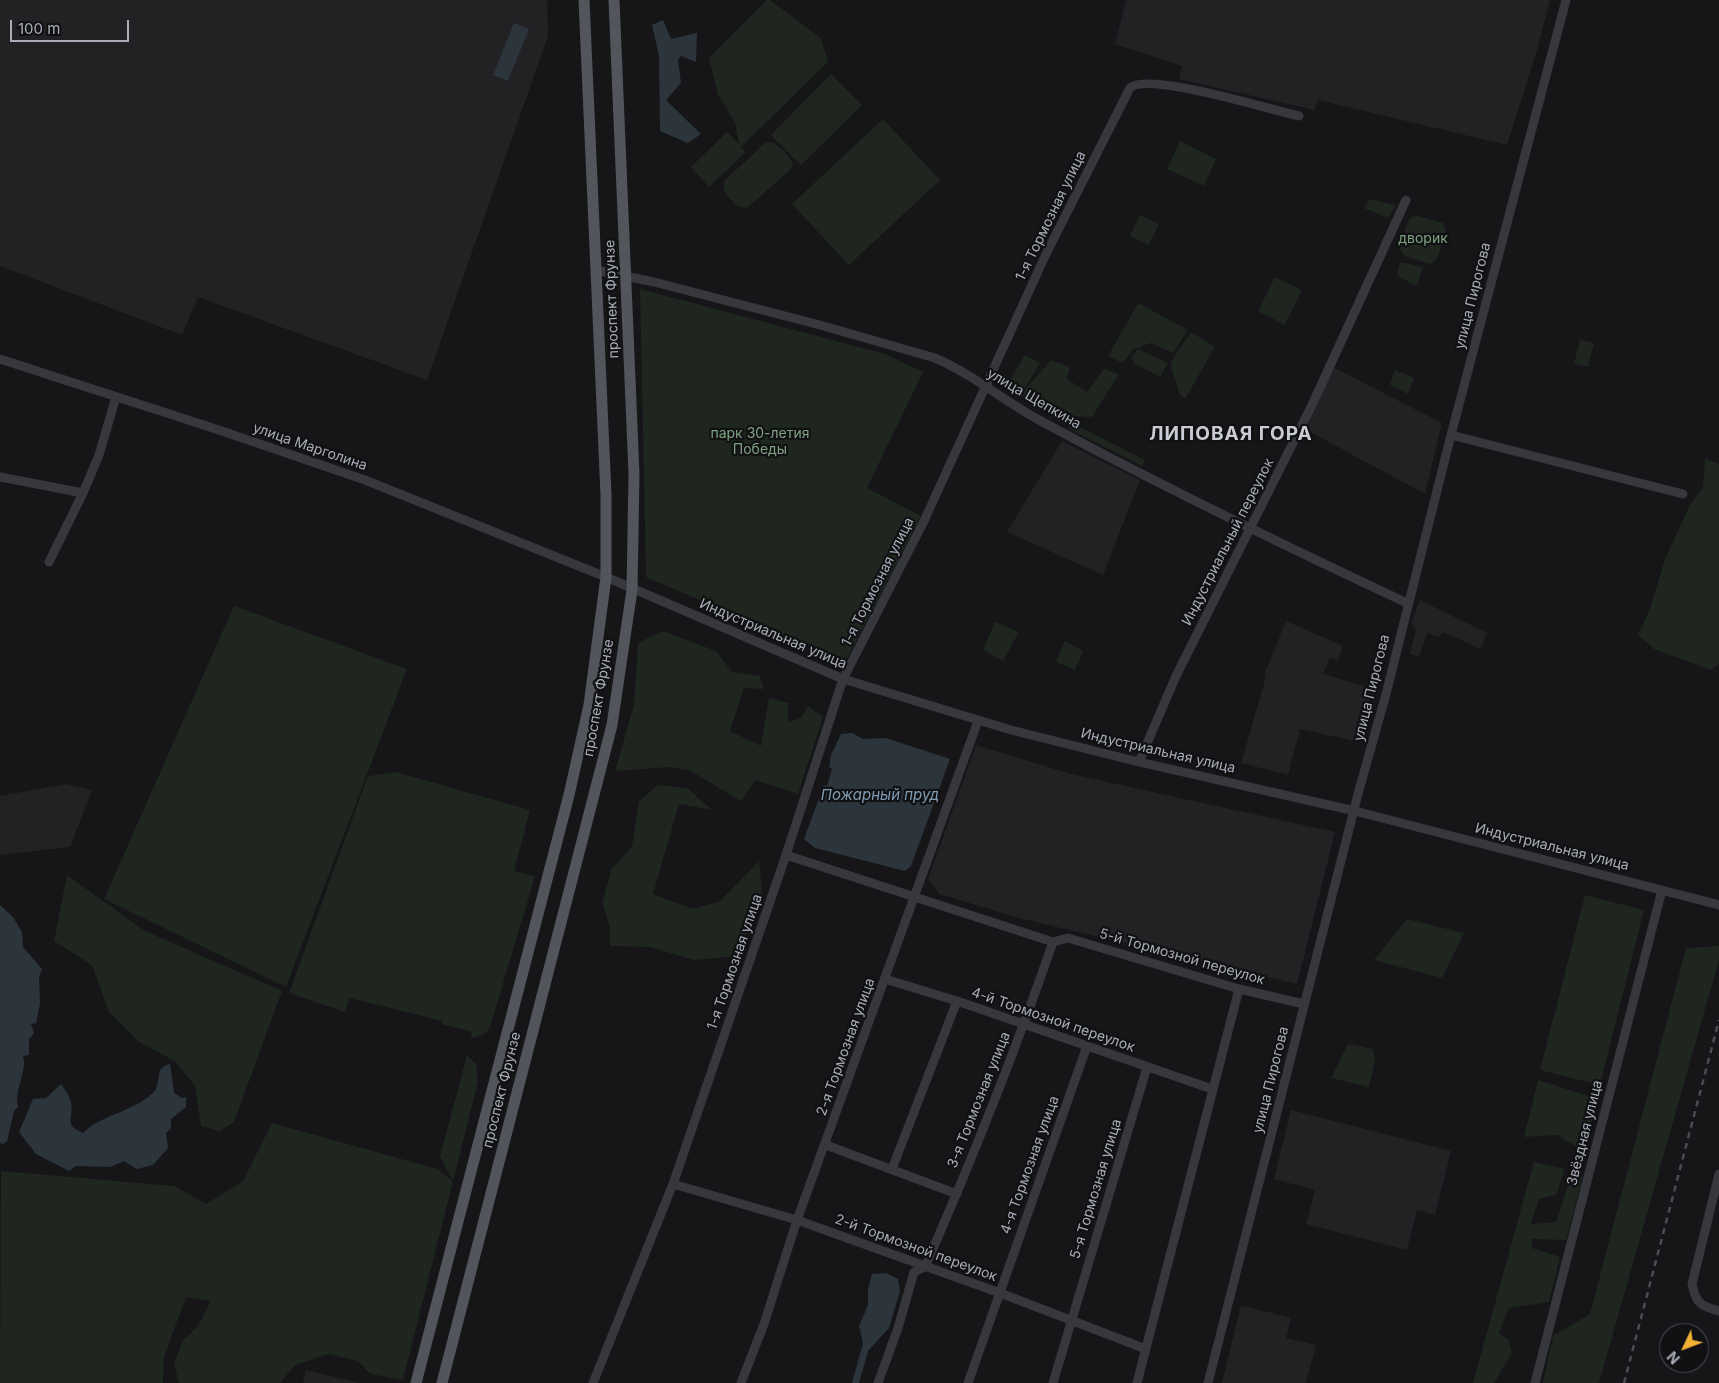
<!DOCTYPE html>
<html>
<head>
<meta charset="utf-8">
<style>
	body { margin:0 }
	#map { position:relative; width:1719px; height:1383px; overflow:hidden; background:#161618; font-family:Inter,sans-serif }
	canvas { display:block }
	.north { position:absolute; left:1659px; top:1323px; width:50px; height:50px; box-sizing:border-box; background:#111113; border:1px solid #4d4f55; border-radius:50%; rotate:227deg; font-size:14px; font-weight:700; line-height:20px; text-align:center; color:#a8adb8 }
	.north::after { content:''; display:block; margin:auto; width:18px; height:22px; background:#f2b134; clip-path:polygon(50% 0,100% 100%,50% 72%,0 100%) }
	.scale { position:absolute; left:10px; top:20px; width:119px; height:22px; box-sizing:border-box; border:2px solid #a8adb8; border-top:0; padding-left:6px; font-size:15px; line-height:18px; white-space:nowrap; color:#a8adb8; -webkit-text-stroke:4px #111113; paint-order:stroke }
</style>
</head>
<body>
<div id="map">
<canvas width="1719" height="1383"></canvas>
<div class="north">N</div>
<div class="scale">100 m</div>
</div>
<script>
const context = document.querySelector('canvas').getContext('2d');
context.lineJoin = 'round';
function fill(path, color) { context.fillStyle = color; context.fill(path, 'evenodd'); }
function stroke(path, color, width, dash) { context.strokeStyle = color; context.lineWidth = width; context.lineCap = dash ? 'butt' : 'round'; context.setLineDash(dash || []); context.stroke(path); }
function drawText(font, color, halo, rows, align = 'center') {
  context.font = font + ' Inter,sans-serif'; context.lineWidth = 4.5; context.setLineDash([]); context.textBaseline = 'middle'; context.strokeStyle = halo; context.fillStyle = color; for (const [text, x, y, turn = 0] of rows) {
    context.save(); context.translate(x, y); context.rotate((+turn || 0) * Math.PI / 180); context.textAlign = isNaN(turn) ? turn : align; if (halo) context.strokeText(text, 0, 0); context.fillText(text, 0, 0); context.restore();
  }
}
fill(new Path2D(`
	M0,0H547L548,36L427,380L198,297L182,335L0,266Z
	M1126,0H1550L1538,47L1507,145L1318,100L1314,110L1179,79L1182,66L1115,44Z
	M1333,367L1442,423L1425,494L1303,428Z
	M1062,441L1140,480L1103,575L1007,532Z
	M1420,600L1487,633L1480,649L1444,632L1438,637L1427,633L1419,657L1410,654L1416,629L1411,624Z
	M1286,621L1343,646L1338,660L1330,657L1323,674L1372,688L1359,742L1300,729L1288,775L1241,763L1266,677L1264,675Z
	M976,745L1071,774L1335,832L1297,984L1023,919L939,894L928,879Z
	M66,784L92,790L70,847L0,855V796Z
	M1291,1110L1451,1151L1435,1215L1417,1210L1407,1250L1306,1224L1315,1190L1274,1179Z
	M1241,1305L1291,1318L1286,1338L1316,1345L1306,1383H1222Z
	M306,1370L359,1383H303Z`), '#222225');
fill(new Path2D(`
	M767,0H770L821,38L828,62L741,147L746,152L709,187L691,167L727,132L739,144L735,122L718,95L709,58Z
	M831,74L862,105L801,165L771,135Z
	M883,119L940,180L849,265L792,204Z
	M1180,141L1216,159L1204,186L1167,169Z
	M770,142C780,145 789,155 793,164L790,170L747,208L737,206L724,192V181L765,143Z
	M1370,199L1396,205L1388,218L1364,208Z
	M1140,215L1159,224L1149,245L1130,236Z
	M1415,215L1443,223L1446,230L1437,259L1430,264L1405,256L1399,248L1409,219Z
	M1400,262L1423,267L1417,286L1397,276Z
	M1275,277L1302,290L1285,325L1258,311Z
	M640,289L885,354L923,372L867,488L921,516L845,662L646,577Z
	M1138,303L1188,330L1173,353L1151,343L1134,349L1122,363L1108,356Z
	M1191,332L1215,347L1185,399L1180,395L1170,363Z
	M1580,340L1594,343L1588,367L1574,364Z
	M1138,349L1168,363L1160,377L1134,363L1131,357Z
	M1025,355L1040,363L1022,393L1051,360L1070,367L1067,379L1087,392L1104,369L1119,374L1092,417L1073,416L1063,424L1006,386Z
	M1395,370L1414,378L1408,394L1390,385Z
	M1072,423L1145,460L1142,466L1069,429Z
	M1705,458L1719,464V664L1711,670L1654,649L1638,635L1650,609L1665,559L1689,507L1703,487Z
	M234,606L407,669L286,987L104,899Z
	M995,622L1019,632L1003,661L983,650Z
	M663,631L716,651L732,672L760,676L764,689L744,688L730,731L761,746L769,698L788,703V722L801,718L808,706L823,717L798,794L755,780L741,801L689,770L669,767L615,771L634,705L638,643Z
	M1065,641L1083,651L1075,670L1056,662Z
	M396,772L530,810L514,871L535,876L490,1027C486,1034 480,1037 471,1038L472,1032L442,1024L443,1021L349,998L345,1012L289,993L368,776Z
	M658,785L687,788L712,810L679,804L653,894L693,909L720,901L759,861L762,893L738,956L694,960L650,947L610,946V927L602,903L612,868L632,847L639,801Z
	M67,875L145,931L282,991L234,1122L220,1131L201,1126L195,1086L175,1061L139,1042L109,1012L92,965L54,941Z
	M1585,895L1644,910L1600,1085L1540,1070Z
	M1407,919L1464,933L1442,978L1374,960Z
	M1719,946V960L1599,1383H1543L1553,1336L1590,1314L1686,948Z
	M1348,1044L1373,1049L1375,1061L1369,1087L1331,1078Z
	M467,1055L476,1064L478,1081L403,1380L371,1374L357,1361L328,1354L295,1365L280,1383H179L174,1364L182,1342L198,1326L211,1301L186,1297L164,1357L163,1383H0L1,1171L174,1186L206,1204L243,1181L272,1123L437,1169L453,1181L440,1157Z
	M1538,1080L1598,1099L1583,1151L1557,1135L1524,1137Z
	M1534,1162L1565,1169L1556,1195L1539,1199L1531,1224L1556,1222L1572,1173L1583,1175L1566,1240L1532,1239V1248L1560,1257L1549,1302L1509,1308L1499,1333L1508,1339L1512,1353L1494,1383H1473Z`), '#1e261f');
fill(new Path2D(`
	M663,20L671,39L697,33L696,62L681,56L678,60L681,83L666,100L701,134L688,143L660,131L659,56L652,25Z
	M514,23L529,29L508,81L493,75Z
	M852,733L863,739L886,738L950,759L911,866L905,871L815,848L804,839L824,785L827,786L832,769L829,767L831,755L841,734Z
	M0,905L13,917L22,932L23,947L42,969L39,977L40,1004L36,1023L31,1024L34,1033L29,1039V1055L23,1056C28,1069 14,1089 18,1107L14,1111L7,1141L3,1144L0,1143Z
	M170,1064L174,1093L182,1098L186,1097V1107L171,1119V1128L166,1133L168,1148L153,1165L137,1169L124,1161L110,1167L76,1166L69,1171L36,1154L19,1132L33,1099L46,1098L61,1084C65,1090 70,1096 71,1102C74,1119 63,1125 83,1133C101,1115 128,1113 148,1097C150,1095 155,1092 156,1089C161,1079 155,1067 170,1064Z
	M886,1273L898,1279L900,1291L889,1328L868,1351L859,1383H852L863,1343L859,1326L868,1305V1290L872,1274Z`), '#2c353c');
stroke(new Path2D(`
	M596,270L654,282L820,325L935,358C972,374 1003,400 1039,420C1159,485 1283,545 1407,603
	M0,359L219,430L365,480L606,577L843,679L1011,730L1139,762L1355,811L1719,905
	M1451,435L1683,494
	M0,477L83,493
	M49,562L83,493L99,455L116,397
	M1139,762L1176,676L1312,405L1406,200
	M786,855L1053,942
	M1053,942L1068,938L1239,989L1304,1004
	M885,979L957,1001L1212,1089
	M826,1145L957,1194
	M892,1169L957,1001
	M1719,1174L1692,1284C1696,1304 1701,1306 1719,1311
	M673,1184L797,1220L1000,1293L1146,1349
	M593,1383L673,1184L786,855L843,679L924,521L1046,254L1130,88C1147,71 1271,110 1299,116
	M741,1383L764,1324L797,1220L978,721
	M878,1383L898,1328L914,1272L925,1267C972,1160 1015,1052 1053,942
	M968,1383L1087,1046
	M1053,1383L1147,1067
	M1137,1383L1239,989
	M1208,1383L1358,794L1386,694L1451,435L1566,0
	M1535,1383L1662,890`), '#37383d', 9);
stroke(new Path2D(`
	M416,1383L569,795L589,705L606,577V495L584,0
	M442,1383L612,725L632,590L634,474L614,0`), '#53555c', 11);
stroke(new Path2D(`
	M1624,1383L1719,1020`), '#4a4c52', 2.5, [6, 5]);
drawText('14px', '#a8adb8', '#111113', [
	["1-я Тормозная улица",1051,216,-64],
	["улица Пирогова",1473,296,-76],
	["проспект Фрунзе",612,299,-92],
	["улица Щепкина",1034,399,30],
	["улица Марголина",310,447,19],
	["Индустриальный переулок",1228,542,-63],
	["1-я Тормозная улица",878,582,-63],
	["Индустриальная улица",773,634,23],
	["улица Пирогова",1372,688,-76],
	["проспект Фрунзе",599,698,-80],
	["Индустриальная улица",1158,751,13],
	["Индустриальная улица",1552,847,14],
	["5-й Тормозной переулок",1182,957,16],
	["1-я Тормозная улица",735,962,-71],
	["4-й Тормозной переулок",1053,1020,19],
	["2-я Тормозная улица",846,1047,-70],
	["улица Пирогова",1271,1080,-76],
	["проспект Фрунзе",502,1090,-76],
	["3-я Тормозная улица",979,1100,-68],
	["Звёздная улица",1585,1133,-76],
	["4-я Тормозная улица",1030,1165,-70],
	["5-я Тормозная улица",1096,1189,-73],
	["2-й Тормозной переулок",916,1248,20]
]);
drawText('14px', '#7fa381', '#111113', [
	["дворик",1423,239],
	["парк 30-летия",760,434],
	["Победы",760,450]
]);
drawText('italic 15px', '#7f9bb3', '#111113', [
	["Пожарный пруд",880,795]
]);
context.letterSpacing = '1px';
drawText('bold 19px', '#c9ccd4', '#111113', [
	["ЛИПОВАЯ ГОРА",1231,434]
]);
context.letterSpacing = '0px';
</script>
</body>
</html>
